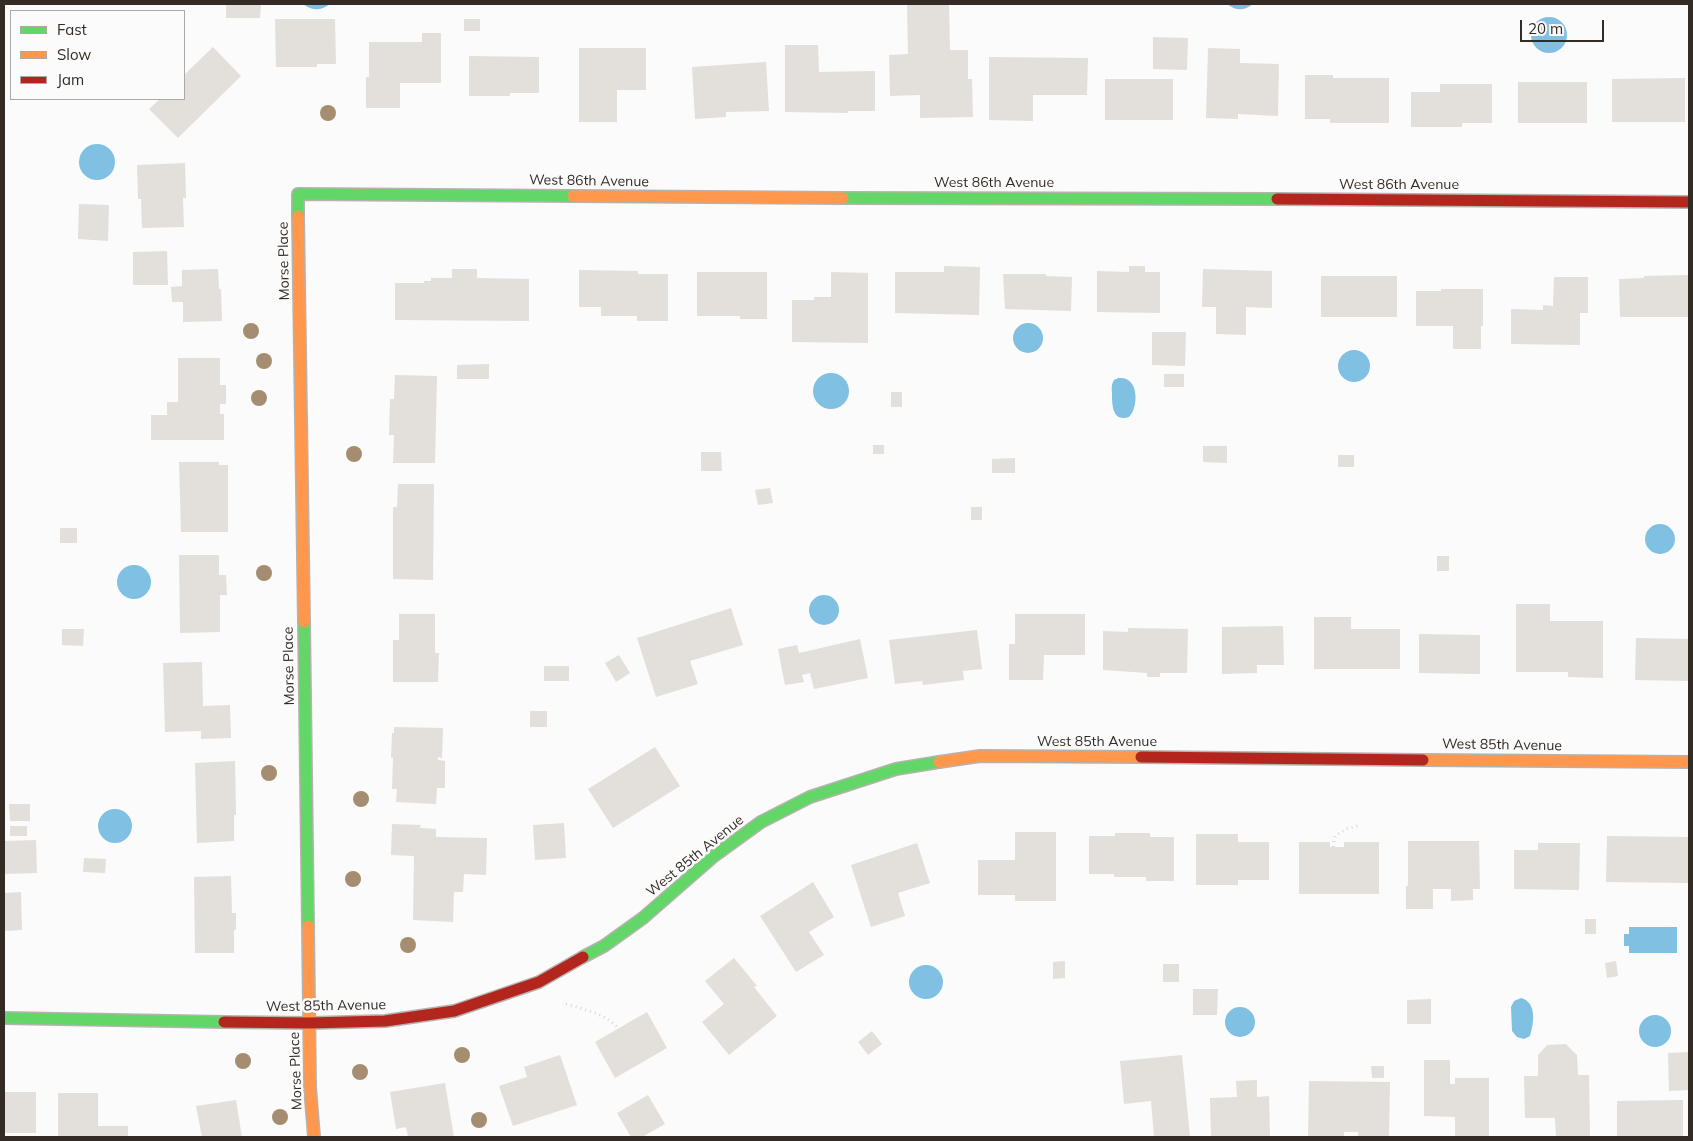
<!DOCTYPE html>
<html>
<head>
<meta charset="utf-8">
<style>
	body { margin:0 }
	#map { position:relative; width:1693px; height:1141px; overflow:hidden; background:#fbfbfb; font-family:Mulish,sans-serif }
	canvas { display:block }
	.frame { position:absolute; inset:0; border:5px solid #342b24; pointer-events:none }
	.legend { position:absolute; left:10px; top:10px; width:175px; height:90px; box-sizing:border-box; background:#fbfbfb; border:1px solid #aba8a5; margin:0; padding:6px 9px; list-style:none; font-size:15px; color:#342b24 }
	.legend li { display:flex; align-items:center; gap:10px; height:25px }
	.legend b { width:25px; border:1px solid #aba8a5 }
	.scale { position:absolute; left:1520px; top:20px; width:84px; height:22px; box-sizing:border-box; border:2px solid #342b24; border-top:0; padding-left:6px; font-size:15px; line-height:18px; white-space:nowrap; color:#342b24; -webkit-text-stroke:4px #fbfbfb; paint-order:stroke }
</style>
</head>
<body>
<div id="map">
<canvas width="1693" height="1141"></canvas>
<div class="frame"></div>
<ul class="legend">
<li><b style="height:6px;background:#63d668"></b>Fast</li>
<li><b style="height:6px;background:#ff974d"></b>Slow</li>
<li><b style="height:6px;background:#b3261e"></b>Jam</li>
</ul>
<div class="scale">20 m</div>
</div>
<script>
const context = document.querySelector('canvas').getContext('2d');
context.lineJoin = 'round';
function fill(path, color) { context.fillStyle = color; context.fill(path, 'evenodd'); }
function stroke(path, color, width, dash) { context.strokeStyle = color; context.lineWidth = width; context.lineCap = dash ? 'butt' : 'round'; context.setLineDash(dash || []); context.stroke(path); }
function drawText(font, color, halo, rows, align = 'center') {
  context.font = font + ' Mulish,sans-serif'; context.lineWidth = 5; context.setLineDash([]); context.textBaseline = 'middle'; context.strokeStyle = halo; context.fillStyle = color; for (const [text, x, y, turn = 0] of rows) {
    context.save(); context.translate(x, y); context.rotate((+turn || 0) * Math.PI / 180); context.textAlign = isNaN(turn) ? turn : align; if (halo) context.strokeText(text, 0, 0); context.fillText(text, 0, 0); context.restore();
  }
}
fill(new Path2D(`
	M303,4H330C321,11 312,11 303,4Z
	M1227,4H1253C1244,11 1236,11 1227,4Z
	M1531 35a18 18 0 1 1 36 0a18 18 0 1 1-36 0Z
	M79 162a18 18 0 1 1 36 0a18 18 0 1 1-36 0Z
	M1013 338a15 15 0 1 1 30 0a15 15 0 1 1-30 0Z
	M1338 366a16 16 0 1 1 32 0a16 16 0 1 1-32 0Z
	M813 391a18 18 0 1 1 36 0a18 18 0 1 1-36 0Z
	M1119,378C1139,376 1139,407 1129,417C1113,422 1112,407 1112,394C1112,391 1111,386 1113,382C1114,379 1116,379 1119,378Z
	M1645 539a15 15 0 1 1 30 0a15 15 0 1 1-30 0Z
	M117 582a17 17 0 1 1 34 0a17 17 0 1 1-34 0Z
	M809 610a15 15 0 1 1 30 0a15 15 0 1 1-30 0Z
	M98 826a17 17 0 1 1 34 0a17 17 0 1 1-34 0Z
	M1629,927H1677V953H1629V946H1624V934H1629Z
	M909 982a17 17 0 1 1 34 0a17 17 0 1 1-34 0Z
	M1521,998C1537,1002 1534,1023 1530,1036L1524,1039L1517,1037L1512,1031L1511,1007L1514,1001Z
	M1225 1022a15 15 0 1 1 30 0a15 15 0 1 1-30 0Z
	M1639 1031a16 16 0 1 1 32 0a16 16 0 1 1-32 0Z`), '#80c0e2');
fill(new Path2D(`
	M226,4H261L260,18H226Z
	M907,4H949L950,50H968V79H972L973,117L920,118V95L890,96L889,55L908,54Z
	M275,19H335L336,64H317V67H276Z
	M464,19H480V31H464Z
	M422,33H441V83H400V108H366V77H369V42H422Z
	M1153,37L1188,38L1187,70L1153,69Z
	M785,45H818L819,72L875,71V111H848V113L785,112Z
	M213,47L241,76L178,138L149,109L160,99H184V75Z
	M579,48H646V90H617V122H579Z
	M1208,48L1240,49V63L1279,64L1278,116L1238,114V119L1206,118Z
	M469,56L539,57V93H510V96H469Z
	M989,57L1088,58L1087,95H1033V121L989,120Z
	M766,62L769,111L726,112V117L695,119L692,67Z
	M1305,75H1333V78H1389V123H1330V119H1305Z
	M1685,78V122H1612V79Z
	M1105,79H1173V120H1105Z
	M1518,82H1587V123H1518Z
	M1440,84H1492V123H1462V127H1411V92H1440Z
	M185,163L186,198H183L184,227L142,228L141,199H138L137,165Z
	M79,204L109,205L108,241L78,239Z
	M167,251L168,285H133V252Z
	M944,266L980,267L979,315L895,313V272H944Z
	M1129,266H1145V272H1160V313L1097,312V271L1129,272Z
	M218,269L219,289H221L222,321L183,322V302H172L171,287L182,286V270Z
	M452,269H477V278L529,279V321L395,320V283H424V281H431V278H452Z
	M1203,269L1272,271V308L1246,307V335L1216,334V307H1202Z
	M579,270L638,271V274H668V321H637V316H601V307H579Z
	M697,272H767V319H740V316H697Z
	M831,272L868,273V343L792,342V300H814V297H831Z
	M1003,274H1046V276L1072,277L1071,311L1005,309Z
	M1689,275V317H1620L1619,279L1644,278V276Z
	M1321,276H1397V317H1321Z
	M1554,277H1588V313H1580V345L1511,344V309L1543,310V305L1553,306Z
	M1441,289H1483V326H1481V349H1453V326H1416V291H1441Z
	M1152,332H1186L1185,366L1152,365Z
	M178,358H220V385H226V404H220V414H224V440H151V415H167V402H178Z
	M489,364V379H457V365Z
	M1164,374H1184V387H1164Z
	M395,375L437,376L435,463H393L394,435H389L390,399H394Z
	M891,392H902V407H891Z
	M873,445H884V454H873Z
	M1203,446H1227V463L1203,462Z
	M701,452H721L722,471H701Z
	M1338,455H1354V467H1338Z
	M1015,458V473H992V459Z
	M179,462H219V465H228V532H181Z
	M398,484H434L433,580L393,579V507H397Z
	M770,488L773,503L758,505L755,490Z
	M971,507H982V520H971Z
	M60,528H77V543H60Z
	M179,555H219V575H226L227,595H220V632L180,633Z
	M1437,556H1449V571H1437Z
	M1516,604H1550V621H1603V678L1568,677V672H1516Z
	M731,608L743,645L690,661L698,684L656,697L637,638Z
	M399,614H435V653H439L438,682H393V640H399Z
	M1015,614H1085V655H1044L1043,680H1009V644H1015Z
	M1314,617H1351V629H1400V669H1314Z
	M1283,626L1284,665H1257V673L1222,674V627Z
	M1128,628L1188,629L1187,673H1160V677H1147V673L1103,670V631L1128,632Z
	M62,629H84L83,646L62,645Z
	M977,630L982,669L963,671L964,680L923,685L922,681L895,684L889,640Z
	M1419,634L1480,635V674L1419,673Z
	M1636,638L1689,639V681L1635,680Z
	M860,639L868,678L814,689L810,673L802,675L804,682L785,685L778,649L797,645L799,653Z
	M619,655L630,673L616,682L605,663Z
	M202,662L203,706L230,705L231,738L201,739V731L165,732L163,663Z
	M544,666H569V681H544Z
	M530,711H547V727H530Z
	M394,727L443,728L442,758L438,757V760L445,761V788H437L436,804L396,802L397,789H392L393,758H391L392,733H394Z
	M655,747L680,786L613,828L588,789Z
	M235,761L236,815H234V841L197,843L195,763Z
	M9,804H30V821H10Z
	M564,823L566,858L535,860L533,825Z
	M392,824L421,825L420,828L436,829V837L487,838L486,875L464,874L463,892H454L453,922L413,920L414,856L391,855Z
	M10,826H27V836H10Z
	M1015,832H1056V901H1015V895H978V860H1015Z
	M1115,833H1150V837H1174V881H1146V877H1114V874H1089V836H1115Z
	M1196,834H1238V842H1269V880H1238V885H1196Z
	M1607,836L1689,837V883L1606,882Z
	M36,840L37,873L4,874V841Z
	M1408,841H1479L1480,889H1473V900L1451,901V889H1433V909H1406V886H1408Z
	M1299,842H1330V847H1344V842H1379V894H1299Z
	M917,843L930,883L898,893L905,916L871,927L851,865Z
	M1538,843H1580L1579,890L1514,889V850H1538Z
	M84,858L106,859L105,873L83,872Z
	M231,876L232,913H236V930H234V953H195L194,877Z
	M813,882L834,917L809,932L824,955L796,972L760,916Z
	M21,892L22,930L4,931V893Z
	M1585,919H1596V934H1585Z
	M734,958L757,986L754,987L777,1016L729,1055L702,1022L724,1004L705,981Z
	M1065,961V978L1053,979V962Z
	M1616,961L1618,976L1607,978L1605,963Z
	M1163,964H1179V982H1163Z
	M1193,989H1218L1217,1015H1193Z
	M1431,999V1024H1407V1000Z
	M647,1012L667,1048L615,1078L595,1042Z
	M872,1031L882,1044L868,1055L858,1042Z
	M1566,1044L1577,1055L1578,1075H1589L1590,1137H1556L1555,1118H1525L1524,1076H1538V1055L1547,1045Z
	M1689,1052V1090L1669,1091L1668,1053Z
	M560,1055L577,1105L513,1126L499,1086L527,1077L524,1067Z
	M1182,1055L1190,1137H1154L1151,1101L1124,1104L1120,1061Z
	M1424,1060H1450V1084H1455V1078H1489V1137H1455V1117L1424,1116Z
	M1371,1066H1384V1078H1372Z
	M1257,1080V1097L1269,1096L1270,1137H1211L1210,1098L1237,1097L1236,1081Z
	M1309,1081L1390,1082L1389,1137L1358,1136V1132H1344V1137H1308Z
	M445,1083L454,1137H408L406,1127L396,1129L390,1092Z
	M4,1092H36V1133H4Z
	M58,1093H98V1126H128V1137H58Z
	M648,1095L665,1124L642,1137H631L617,1113Z
	M236,1100L242,1137H202L196,1106Z
	M1683,1100V1137H1617V1101Z`), '#e3dfdb');
const fast = new Path2D(`
	M843,198L1277,199
	M298,216V194L573,196
	M304,622L308,926
	M583,957L604,946L643,918L714,856L761,822L810,797L896,769L939,762
	M4,1018L224,1022`);
const slow = new Path2D(`
	M573,196L843,198
	M298,216L304,622
	M1423,760L1689,762
	M939,762L980,756L1141,757
	M308,926L310,1087L314,1137`);
const jam = new Path2D(`
	M1277,199L1689,202
	M1141,757L1423,760
	M224,1022L310,1023L385,1021L454,1011L539,982L583,957`);
stroke(fast, '#b6b2af', 14);
stroke(slow, '#b6b2af', 14);
stroke(jam, '#b6b2af', 14);
stroke(new Path2D(`
	M1333,847L1335,836L1346,829L1361,825
	M566,1004C585,1010 605,1013 619,1029
	M1362,1137V1136`), '#d8d7d6', 3, [1, 4]);
stroke(fast, '#63d668', 11);
stroke(slow, '#ff974d', 11);
stroke(jam, '#b3261e', 11);
context.fillStyle = '#a58d71';
for (const [x, y] of [
	[328,113],
	[251,331],
	[264,361],
	[259,398],
	[354,454],
	[264,573],
	[269,773],
	[361,799],
	[353,879],
	[408,945],
	[462,1055],
	[243,1061],
	[360,1072],
	[280,1117],
	[479,1120]
]) { context.beginPath(); context.arc(x, y, 8, 0, 2 * Math.PI); context.fill(); }
drawText('14px', '#342b24', '#fbfbfb', [
	["West 86th Avenue",589,181,1],
	["West 86th Avenue",994,183],
	["West 86th Avenue",1399,185],
	["Morse Place",284,261,-91],
	["Morse Place",289,666,-91],
	["West 85th Avenue",1097,742],
	["West 85th Avenue",1502,745,1],
	["West 85th Avenue",695,856,-39],
	["West 85th Avenue",326,1006,-1],
	["Morse Place",296,1071,-92]
]);
</script>
</body>
</html>
